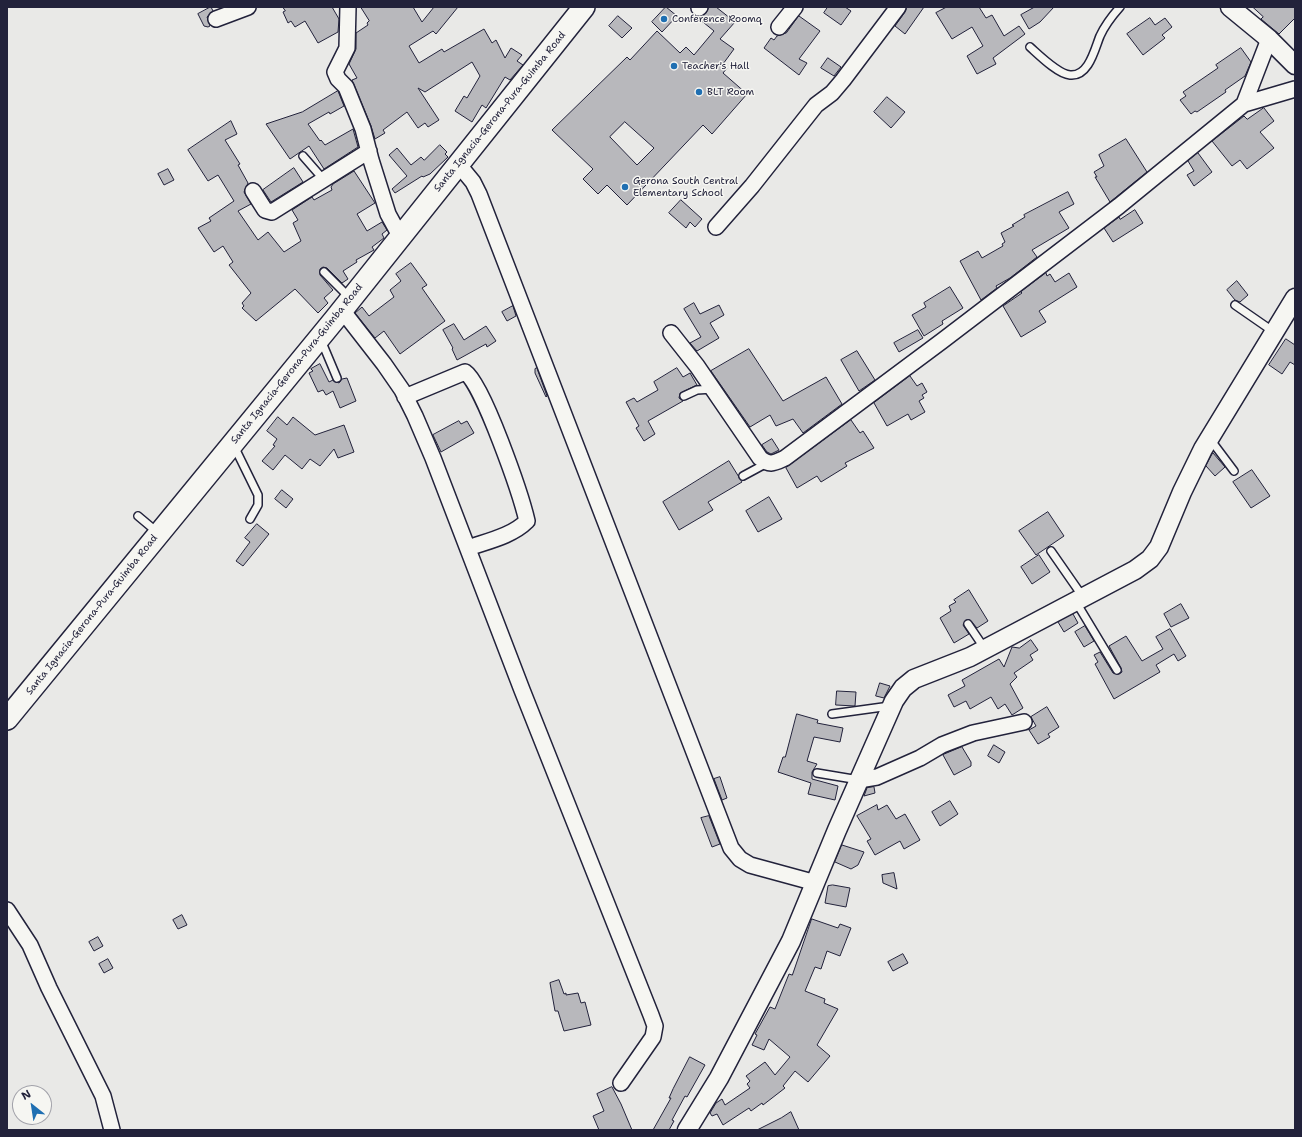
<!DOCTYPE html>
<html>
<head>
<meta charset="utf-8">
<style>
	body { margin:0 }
	#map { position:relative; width:1302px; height:1137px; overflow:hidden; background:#e9e9e7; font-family:"Shantell Sans",sans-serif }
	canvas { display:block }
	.frame { position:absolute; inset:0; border:8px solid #22223b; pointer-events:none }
	.north { position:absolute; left:12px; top:1085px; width:40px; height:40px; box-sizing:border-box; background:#f6f6f2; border:1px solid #a1a1a9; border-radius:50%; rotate:330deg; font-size:11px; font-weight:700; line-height:16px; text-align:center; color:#22223b }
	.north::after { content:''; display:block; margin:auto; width:14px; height:18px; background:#1f6fb2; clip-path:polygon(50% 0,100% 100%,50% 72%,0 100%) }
</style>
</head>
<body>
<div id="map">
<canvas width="1302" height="1137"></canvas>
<div class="frame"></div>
<div class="north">N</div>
</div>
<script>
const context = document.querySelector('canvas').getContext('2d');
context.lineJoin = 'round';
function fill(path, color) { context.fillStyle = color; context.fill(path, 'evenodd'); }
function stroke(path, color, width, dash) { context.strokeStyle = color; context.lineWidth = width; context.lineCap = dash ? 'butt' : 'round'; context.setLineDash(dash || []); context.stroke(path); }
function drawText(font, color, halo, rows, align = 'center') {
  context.font = font + ' "Shantell Sans",sans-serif'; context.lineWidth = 3; context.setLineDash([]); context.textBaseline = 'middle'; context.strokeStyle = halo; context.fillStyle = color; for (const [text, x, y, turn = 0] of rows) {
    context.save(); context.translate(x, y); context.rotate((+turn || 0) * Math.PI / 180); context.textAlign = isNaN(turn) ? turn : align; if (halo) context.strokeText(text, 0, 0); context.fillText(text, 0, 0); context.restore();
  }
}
const building = new Path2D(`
	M211,7L213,11L207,17L210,26L208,27L204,26L198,14Z
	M283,7H332L339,19L338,32L318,43L305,21L295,27L291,21L288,23L283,12L285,11Z
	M361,7H413L422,22L434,7H458L436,34L433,31L409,46L419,63L442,49L444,52L484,29L492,43L496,40L505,58L511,48L522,55L517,61L523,65L510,80L505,77L486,108L482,105L472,122L455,111L464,96L467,98L480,76L472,62L425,92L418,88L439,120L428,127L425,123L418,128L407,112L383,130L385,133L375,139L371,126L352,80L357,78L349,64L356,49V33L368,25L367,23L369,21Z
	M666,7L677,16L662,32L652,22Z
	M709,7H716L735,22L720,39L734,49L723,64L727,68L723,73L747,94L712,134L703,125L627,205L607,185L598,194L583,179L593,169L552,130L627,57L630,60L657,31L680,53L686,47L694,55L714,31L698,18L706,13ZM625,122L654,148L637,165L610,137Z
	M828,7H845L851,11L841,25L824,13Z
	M907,7H924L905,34L895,26L905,12Z
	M947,7H979L986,18L992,15L1004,36L1019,26L1025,34L993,58L996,64L977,74L967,56L983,46L972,27L952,39L936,13Z
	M1035,7H1054L1040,22L1029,29L1021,15Z
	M1253,7H1295V18L1279,34L1261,19L1263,17Z
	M618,16L632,28L622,38L609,26Z
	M799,16L820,31L799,59L807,63L799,75L764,48L771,38L774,40L777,36L786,33Z
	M1150,18L1155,25L1165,18L1172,27L1162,35L1165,38L1143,55L1127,34Z
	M1241,48L1251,62L1245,76L1225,90L1226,92L1197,112L1195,111L1191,114L1180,100L1186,96L1183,92L1218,68L1216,65Z
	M828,58L841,67L834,76L821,68Z
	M338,91L344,106L330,114L329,112L308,124L320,141L321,140L325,145L353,129L358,147L324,169L309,146L290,159L266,124L302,112Z
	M887,97L905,112L891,128L874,112Z
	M1264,108L1274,121L1260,132L1274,148L1247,169L1240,160L1232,166L1212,141L1244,116L1247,119Z
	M231,121L237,134L225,140L240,164L238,165L248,183L244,192L251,204L238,211L258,240L268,232L284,252L301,241L293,223L298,220L292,210L312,197L314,200L332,190L331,187L333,184L354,171L375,203L357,214L367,231L382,222L387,230L382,234L384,238L372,247L374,250L356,260L357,262L343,271L348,279L342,283L327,268L323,267L320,269V275L333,290L324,298L328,303L318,313L295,289L256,321L242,308L244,306L242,303L251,293L229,265L233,262L223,246L214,252L198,228L211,221L209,218L234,201L218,175L208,181L188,150Z
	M1126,139L1147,172L1110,202L1095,177H1097L1094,172L1104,166L1099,155Z
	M440,145L447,152L445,154L448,157L430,174L423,177L422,176L395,193L392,189L407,176L389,155L397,148L411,165L421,157L424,160Z
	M1198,153L1212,172L1194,186L1187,175L1194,171L1188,161Z
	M294,168L303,182L271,202L263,190Z
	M168,169L174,180L164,185L158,174Z
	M1068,192L1074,204L1059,212L1069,228L1032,250L1037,257L1010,278L996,286L997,288L981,300L960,261L978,251L982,258L1003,246L1002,244L1005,242L1001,233L1014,226L1012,225L1025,217L1024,215Z
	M681,200L702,219L695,227L690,222L686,228L669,213Z
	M1135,210L1143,223L1113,242L1104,228L1119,217L1120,219Z
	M411,263L427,285L422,288L445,321L400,354L384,331L375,338L355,313L362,307L369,316L390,300L394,297L390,290L401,281L396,274Z
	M1046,273L1047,276L1050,274L1055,282L1069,273L1077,287L1039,311L1046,322L1021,337L1003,306L1022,293L1021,292Z
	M1237,281L1248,295L1240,302L1235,300L1227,290Z
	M950,287L963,308L942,321L943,324L924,336L912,315L926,307L924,303Z
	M694,303L700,314L719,305L724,315L710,323L719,338L697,351L690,343L701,337L684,309Z
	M513,306L516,316L507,321L502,312Z
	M454,324L464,340L486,326L496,341L487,347L486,344L457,360L452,349L453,348L443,330Z
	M918,330L923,338L899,352L894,343Z
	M1286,339L1295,345V365L1290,362L1282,374L1269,365Z
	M749,349L783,401L826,377L842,404L803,433L793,419L776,426L770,415L750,427L711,371Z
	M857,351L875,380L859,391L841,360Z
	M320,364L329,382L333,380L339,383L342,379L347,378L356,401L340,408L333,391L326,395L323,390L318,392L309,373L313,371L311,369Z
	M537,368L547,396L546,397L535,373V369Z
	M677,368L683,377L690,373L697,385L680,393L679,398L683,401L648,421L655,434L644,441L636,428L639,426L626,402L634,398L637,402L658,390L654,382Z
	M910,376L917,386L922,383L927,392L922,395L924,398L919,401L925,412L911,420L908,414L887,426L874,403Z
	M278,417L287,425L293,417L315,435L344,425L354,452L338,458L334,449L320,466L310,459L302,469L285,455L273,470L262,461L275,446L273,445L277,439L267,431Z
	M851,420L860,433L863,431L874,448L845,463L847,466L821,482L817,476L797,488L786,468Z
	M459,421L461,424L467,421L474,433L441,452L433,435Z
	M772,439L779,450L771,454L767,452L762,445Z
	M1213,453L1225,467L1215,476L1206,466Z
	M729,461L742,482L708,502L713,510L679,530L663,502Z
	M1252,470L1270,496L1251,508L1233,482Z
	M282,490L293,499L286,508L275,499Z
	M769,497L782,519L758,532L746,511Z
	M1048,512L1064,536L1036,555L1019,531Z
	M257,524L269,534L243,566L236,561L250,542L245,538Z
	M1039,555L1050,572L1032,584L1021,567Z
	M969,590L988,621L977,628L970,620H966L963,625L969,634L954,643L940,618L951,611L949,606L956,602L954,600Z
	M1181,604L1189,618L1171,627L1164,614Z
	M1073,614L1078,623L1064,632L1058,622Z
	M1085,626L1094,641L1084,647L1075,632Z
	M1170,629L1186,656L1178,661L1174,654L1156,665L1160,672L1114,699L1095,664L1098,662L1094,655L1100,652L1113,673L1119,674L1122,672L1121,668L1109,646L1126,636L1142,661L1163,649L1156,637Z
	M1031,640L1038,650L1030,655L1033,660L1014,673L1017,677L1010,684L1023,708L1012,715L1005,704L998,709L991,697L970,709L966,701L954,707L948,695L965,686L962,680L999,659L1004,667L1012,647L1019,648Z
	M880,683L890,686L884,698L876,696Z
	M837,691L856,692L855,706L836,705Z
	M1047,707L1059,727L1048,734L1050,737L1038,744L1029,730L1036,726L1031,717Z
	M797,714L818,720L817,723L843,728L840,742L814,737L807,761L817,764L812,772V779L838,786L835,800L808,794L811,783L778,772L783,757H785Z
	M994,745L1005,752L999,763L988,756Z
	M962,747L971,762V766L954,775L943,755Z
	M720,777L727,798L722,800L714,779Z
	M874,787L875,793L864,796L867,788Z
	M950,801L958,814L940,826L932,812Z
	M877,805L878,810L887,805L896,819L905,814L920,840L904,849L900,841L875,855L867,841L871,839L857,816Z
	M709,816L720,844L712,847L701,818Z
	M842,845L864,852L858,865L851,869L835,862Z
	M894,873L897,889L883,883L882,875Z
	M833,885L850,888L846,907L825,903L828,886Z
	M182,915L187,925L178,929L173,920Z
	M812,919L838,928L840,924L851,928L840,956L827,951L821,969L815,967L805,991L825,999L824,1003L838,1009L817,1045L830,1056L808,1082L795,1071L783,1086L785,1088L763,1105L762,1103L751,1111L749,1108L723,1125L717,1114L712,1116L710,1113L716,1103L722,1099L725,1105L750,1088L747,1084L750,1081L746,1076L765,1062L775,1075L790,1057L769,1039L764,1050L752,1045L757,1035L755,1034L770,1007L775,1009L789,974L792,975Z
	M98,937L103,946L94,951L89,942Z
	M903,954L908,963L893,971L888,962Z
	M108,959L113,968L104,973L99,964Z
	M559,980L564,994L566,993V995L578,993L581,1003L585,1002L591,1025L564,1031L558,1011H555L550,983Z
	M690,1057L705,1065L687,1097L685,1096L672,1120L674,1121L669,1130H653L671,1098H669L673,1089Z
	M612,1087L621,1104L632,1130H599L593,1116L604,1111L597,1094Z
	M791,1112L799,1130H757L781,1118Z`);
fill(building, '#b8b8bc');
stroke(building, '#22223b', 1);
const service = new Path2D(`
	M1030,47C1039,55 1058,74 1070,75C1089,77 1095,48 1100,36C1105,25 1112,16 1120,7
	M303,156L324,180
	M324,272L349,297
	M1235,305L1274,332
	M321,340L337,378
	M684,396L697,390L713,389
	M1210,439L1234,471
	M234,446L258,495V505L250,519
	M743,476L767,463
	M138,516L157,532
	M1051,551L1083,597
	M1076,602L1117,670
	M968,624L985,649
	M832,714L890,706
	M817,773L859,780`);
const minor = new Path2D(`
	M348,7L347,48L335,72L338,79L346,87L363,129L371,160L388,214L400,236
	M699,8L700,7
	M216,19L248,7
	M779,27L795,7
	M1244,104L1295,89
	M459,165L473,182L479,194L731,848L740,859L750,865L816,883
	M253,191L265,210L272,212L369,151
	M716,227L752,186L816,105L832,93L843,80L898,7
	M342,310L384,364L402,390L415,416L433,458L522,690L651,1015L655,1026L653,1037L621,1083
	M671,333L697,366L760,458C770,466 774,463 785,458L942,341L1119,206L1244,104L1269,39
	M405,397L465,372C483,384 521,495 527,521C512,536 488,541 468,548
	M859,780L877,777L920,758L942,745L973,733L1024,722
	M7,910L30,945L49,988L103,1096L112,1130`);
const tertiary = new Path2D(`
	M1230,7L1269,39L1295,65
	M687,1130L719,1078L791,941L837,830L894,701L903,688L914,679L970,657L1135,570L1150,559L1159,547L1182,492L1203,449L1295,298`);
const secondary = new Path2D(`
	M7,719L335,319L584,7`);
stroke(service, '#22223b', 10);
stroke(minor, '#22223b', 18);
stroke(tertiary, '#22223b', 21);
stroke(secondary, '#22223b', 24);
stroke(service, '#f6f6f2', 7);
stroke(minor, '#f6f6f2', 15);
stroke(tertiary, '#f6f6f2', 18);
stroke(secondary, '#f6f6f2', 21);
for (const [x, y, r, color] of [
	[664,19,4,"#1f6fb2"],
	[674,66,4,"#1f6fb2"],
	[699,92,4,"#1f6fb2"],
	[625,187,4,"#1f6fb2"]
]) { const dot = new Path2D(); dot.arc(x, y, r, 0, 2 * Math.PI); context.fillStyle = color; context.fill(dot); stroke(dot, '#f6f6f2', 1.5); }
drawText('10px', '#22223b', '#f6f6f2', [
	["Conference Roomq",672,19],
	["Teacher's Hall",682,66],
	["BLT Room",707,92],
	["Gerona South Central",633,181],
	["Elementary School",633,193]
], 'left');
drawText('10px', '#22223b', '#f6f6f2', [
	["Santa Ignacia-Gerona-Pura-Guimba Road",500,112,-51],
	["Santa Ignacia-Gerona-Pura-Guimba Road",297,364,-51],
	["Santa Ignacia-Gerona-Pura-Guimba Road",92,615,-51]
]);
</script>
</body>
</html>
